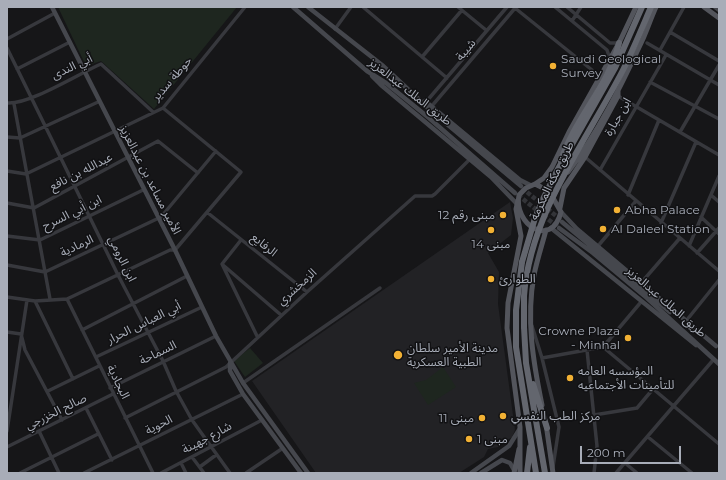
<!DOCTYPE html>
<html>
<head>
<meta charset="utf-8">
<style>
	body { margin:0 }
	#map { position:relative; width:726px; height:480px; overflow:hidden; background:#161618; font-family:Montserrat,sans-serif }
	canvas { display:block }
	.frame { position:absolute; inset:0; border:8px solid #a8adb8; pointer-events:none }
	.scale { position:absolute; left:580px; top:446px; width:101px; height:18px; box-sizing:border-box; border:2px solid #a8adb8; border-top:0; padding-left:5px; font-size:12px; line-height:14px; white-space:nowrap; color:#a8adb8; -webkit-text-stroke:3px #111113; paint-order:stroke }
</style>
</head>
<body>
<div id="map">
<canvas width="726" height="480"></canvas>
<div class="frame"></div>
<div class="scale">200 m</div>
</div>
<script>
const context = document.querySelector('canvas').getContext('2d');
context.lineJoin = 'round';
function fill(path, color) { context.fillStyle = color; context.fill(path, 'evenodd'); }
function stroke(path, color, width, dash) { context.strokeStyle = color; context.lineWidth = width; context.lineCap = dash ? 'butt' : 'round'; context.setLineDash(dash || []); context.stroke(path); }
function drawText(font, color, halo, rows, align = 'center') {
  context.font = font + ' Montserrat,"Noto Sans Arabic",sans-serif'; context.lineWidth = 3; context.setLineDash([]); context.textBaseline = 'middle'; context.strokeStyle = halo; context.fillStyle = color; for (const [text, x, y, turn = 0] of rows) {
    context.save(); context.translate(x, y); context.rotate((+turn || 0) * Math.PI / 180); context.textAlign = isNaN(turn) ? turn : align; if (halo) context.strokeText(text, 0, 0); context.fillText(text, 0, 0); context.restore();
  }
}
fill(new Path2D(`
	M510,202L513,218L511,235L488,253L499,272L498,304L515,430L512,437L498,447L488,449L484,457L459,473H316L252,381Z`), '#222225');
fill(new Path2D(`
	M58,7H237L154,109L101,61L86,66Z
	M250,348L263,363L245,377L234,361Z
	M443,367L456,387L428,405L414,383L426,380Z`), '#1e261f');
stroke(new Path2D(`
	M522,188L561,220
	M518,195L559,228`), '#333438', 4.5, [4.5, 2]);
stroke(new Path2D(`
	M363,7L447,78
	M458,7L486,30
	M555,7L607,50L610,59
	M567,7L610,43H618
	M515,8L592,70
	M572,21L581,7
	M335,29L351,7
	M670,32L719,61
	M7,39L55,13
	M647,43L719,85
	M7,48L118,275L163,361L176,391L192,420L230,473
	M660,50L684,7
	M422,57L462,10
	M17,69L70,42
	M650,82L719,119
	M618,96L719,155
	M426,102L507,7
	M7,103C29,105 78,74 101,64L153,112
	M14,104L50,299
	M431,107L516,7
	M680,132L719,65
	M7,137L20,138L98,102
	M585,157L719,271
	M600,170L666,55
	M7,171L26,174L163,108L245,7
	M628,195L659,120
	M711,195L719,202
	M7,203L34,208L158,141L198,173
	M208,213L307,292
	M701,217L719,234
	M661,223L696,142
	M7,236L40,240L143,190
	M241,240L222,264L257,336
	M598,246L636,201
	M689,246L719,176
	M697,253L719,228
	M7,265L45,272L161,217L216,151
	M223,265L281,315
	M641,283L680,238
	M7,297L35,301L67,299L170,250H175L241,172L163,108
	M67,299L153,473
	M35,301L73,379
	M686,321L719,280
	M532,326L542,358L559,427L553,467
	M82,330L187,276
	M7,332L21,334L25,350L62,420
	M603,347L719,444
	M587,350L597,446L594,473
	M96,357L202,307
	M542,358L603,347L641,302
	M243,383L380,288
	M110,388L216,336
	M48,391L99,366
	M86,408L112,460
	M594,415L637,408L653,389
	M125,418L226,367L307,292L415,196H432L435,194L470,159
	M7,431L27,300
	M39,431L59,473
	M648,437L692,473
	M7,447L113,394
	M192,457L204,473
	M181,463L186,473
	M625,463L637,473
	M201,466L216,455
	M20,473L98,434
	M84,473L243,394
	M161,473L262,420
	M246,473L283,448
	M616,473L714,359`), '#37383d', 3.5);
stroke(new Path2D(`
	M52,7L175,250L216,336L243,383L308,473
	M293,7L367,71L386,83L429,118L515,193
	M308,7L382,65L429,109L521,186
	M715,7L719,10
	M372,76L381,85L491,177L518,205
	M425,101L520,180L530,185
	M561,212L577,229L716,346
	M562,222L670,312
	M551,228L696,345
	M559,228L593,253L647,298L719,364
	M230,363V371L243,394L301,473
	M471,473L509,446L519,430
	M481,473L502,460L510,463L514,470`), '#45474d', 4.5);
stroke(new Path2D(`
	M704,7L719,18
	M568,172C598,133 621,86 642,41C647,30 651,18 656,7
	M535,184L544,178L552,167L569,132L619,43L636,7
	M535,184L549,191L561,212C551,250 513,223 519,195L526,188Z
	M518,200L516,209L521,236L508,303L507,328L520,427V473
	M560,208L564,188L585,157L618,96V90
	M542,405C533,361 526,319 534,275C537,260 542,245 546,230
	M546,424L553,473
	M514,473L519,449`), '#53555c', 5);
stroke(new Path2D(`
	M561,161C574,119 609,86 619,43
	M522,262L516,310V347L536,473
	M524,327L526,363L545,473
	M533,384L547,428
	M527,473L530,447`), '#63666e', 6);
stroke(new Path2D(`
	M522,262L535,218L544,197L558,169L615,68L642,7
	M524,327C524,317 524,306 524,296C530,213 586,142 623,70C633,50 642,28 651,7`), '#63666e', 6);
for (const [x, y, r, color] of [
	[553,66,4,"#f2b134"],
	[617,210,4,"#f2b134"],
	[503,215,4,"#f2b134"],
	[603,229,4,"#f2b134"],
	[491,230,4,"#f2b134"],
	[491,279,4,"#f2b134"],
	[628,338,4,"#f2b134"],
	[398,355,5,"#f2b134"],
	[570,378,4,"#f2b134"],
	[503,416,4,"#f2b134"],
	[482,418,4,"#f2b134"],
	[469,439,4,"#f2b134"]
]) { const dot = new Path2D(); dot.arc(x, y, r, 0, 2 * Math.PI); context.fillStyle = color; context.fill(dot); stroke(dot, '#111113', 1.5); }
drawText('12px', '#a8adb8', '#111113', [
	["شيبة",466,50,-50],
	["أبي الندى",72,67,-25],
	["حوطة سدير",172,79,-49],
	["طريق الملك عبدالعزيز",410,92,38],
	["ابن جبارة",618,117,-60],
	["عبدالله بن نافع",81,172,-27],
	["الأمير مساعد بن عبدالعزيز",150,180,63],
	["طريق مكة المكرمة",552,181,-64],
	["ابن أبي السرح",72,213,-26],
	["الرفايع",264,245,39],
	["الرمادية",77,246,-25],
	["ابن الرومي",122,259,64],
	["الزمخشري",297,287,-42],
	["طريق الملك عبدالعزيز",666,302,41],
	["أبي العباس الحرار",144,323,-26],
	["السماحة",158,353,-26],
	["البجادية",118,382,64],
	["صالح الخزرجي",56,412,-26],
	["الحوية",159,425,-27],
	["شارع جهينة",207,438,-28]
]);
drawText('12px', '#a8adb8', '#111113', [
	["Saudi Geological",561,59],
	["Survey",561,73],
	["Abha Palace",625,210],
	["مبنى رقم 12",495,215,"right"],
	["Al Daleel Station",611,229],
	["مبنى 14",491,244,"center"],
	["الطوارئ",499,279],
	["Crowne Plaza",620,331,"right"],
	["- Minhal",620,345,"right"],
	["مدينة الأمير سلطان",407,348],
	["الطبية العسكرية",407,362],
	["المؤسسه العامه",578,371],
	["للتأمينات الأجتماعيه",578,385],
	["مركز الطب النفسي",511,416],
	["مبنى 11",474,418,"right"],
	["مبنى 1",477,439]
], 'left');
</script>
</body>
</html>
